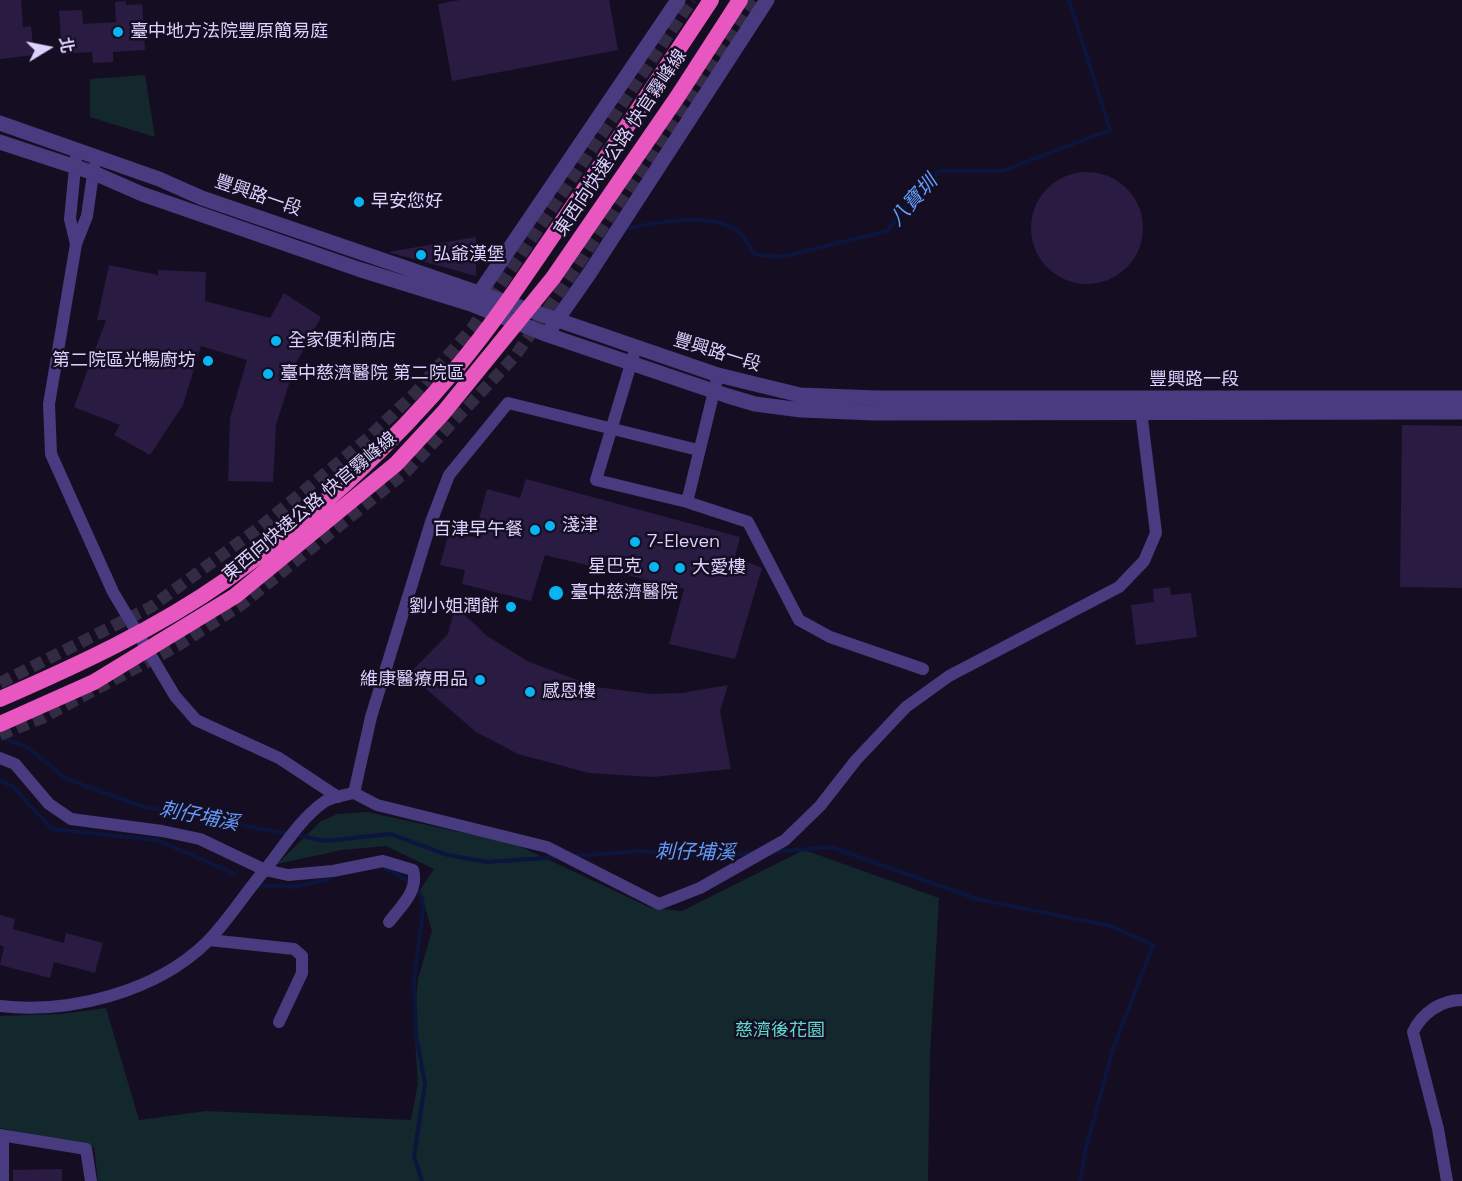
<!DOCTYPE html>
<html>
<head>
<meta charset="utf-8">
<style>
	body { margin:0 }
	#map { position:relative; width:1462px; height:1181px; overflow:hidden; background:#150e22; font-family:"Space Grotesk","Noto Sans TC",sans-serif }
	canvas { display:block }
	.north { position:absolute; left:18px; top:18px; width:60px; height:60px; -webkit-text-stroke:4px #150e22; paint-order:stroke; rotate:80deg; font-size:16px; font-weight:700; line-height:24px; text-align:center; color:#ddd1fe }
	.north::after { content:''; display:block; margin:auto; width:21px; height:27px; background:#ddd1fe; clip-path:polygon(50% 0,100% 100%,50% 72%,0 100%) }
</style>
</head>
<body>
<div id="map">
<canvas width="1462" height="1181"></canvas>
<div class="north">北</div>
</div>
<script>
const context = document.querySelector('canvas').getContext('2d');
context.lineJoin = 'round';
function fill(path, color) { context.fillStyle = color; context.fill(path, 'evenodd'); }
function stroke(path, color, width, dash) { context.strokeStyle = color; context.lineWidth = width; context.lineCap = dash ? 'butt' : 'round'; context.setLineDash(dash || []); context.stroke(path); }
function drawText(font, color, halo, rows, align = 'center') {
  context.font = font + ' "Space Grotesk","Noto Sans TC",sans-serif'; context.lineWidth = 5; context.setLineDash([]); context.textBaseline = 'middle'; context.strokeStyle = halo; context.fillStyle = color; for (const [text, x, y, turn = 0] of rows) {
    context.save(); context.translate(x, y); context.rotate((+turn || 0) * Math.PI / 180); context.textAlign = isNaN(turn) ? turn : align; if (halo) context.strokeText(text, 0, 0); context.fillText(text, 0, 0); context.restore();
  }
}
fill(new Path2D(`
	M145,75L155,137L90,117V79Z
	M367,812L515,844L651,908L682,911L804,850L939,898L930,1055L928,1181H98L94,1147L0,1128V1016L61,1014L106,1008L139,1120L206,1111L411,1120L418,1084L414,1025L418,979L432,931L420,890L434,869L386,846L342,850L277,864L320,822L337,814Z`), '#12282c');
stroke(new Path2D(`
	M629,228C659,222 712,212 738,231C745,236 749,247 754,254L781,257L887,231L908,203L939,171H1002L1110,130L1069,0
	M0,737L28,748L67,779L141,806L288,834
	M0,780L13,787L52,829L157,840L235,874
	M296,835L325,841L390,834L448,855L487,862L559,857
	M772,852L831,847L977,899L1111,926L1153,945L1112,1052L1086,1148L1080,1181
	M572,856L640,851L707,857L753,853
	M385,868L406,880
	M257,885L294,887L330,879
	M415,888L422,898L423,911L414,981L416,1035L425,1084L414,1156L422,1181`), '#0b153e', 4);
fill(new Path2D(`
	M0,0H21L23,27L31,26L34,55L0,59Z
	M460,0H609L618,50L452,81L438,4Z
	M126,1V5L142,4L145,50L113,52V62L93,63L92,52L62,54L59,11L82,10L83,24L116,22L115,2Z
	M1031 228a56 56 0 1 1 112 0a56 56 0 1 1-112 0Z
	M476,237V276L388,252Z
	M109,265L158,275V270L206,272L205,301L270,318L284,293L321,317L295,365L276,425L273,482L228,481L230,418L247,360L201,346L183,405L150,455L114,435L120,425L74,407L106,320H97Z
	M1402,425L1462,426V588L1400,587Z
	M526,479L740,537L735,557L762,568L735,659L669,644L684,589L545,555L531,601L462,584L465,570L440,565L449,532L474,537L487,489L520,498Z
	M1170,587L1171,595L1191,593L1197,637L1136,645L1131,605L1154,602L1153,589Z
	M455,606L487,636L529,662L596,687L651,694L682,693L728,685L720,711L731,769L653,777L589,773L518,754L476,732L409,674L448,634Z
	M0,915L15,919L13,929L64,943L66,933L103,943L95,973L54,962L50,978L0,965L4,947L0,945Z
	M62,1169V1181H13V1170Z`), '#291b42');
stroke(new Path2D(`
	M0,683L151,607L260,527L368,438L417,391L472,328L692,0
	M0,735L42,718L177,646L241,605L407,471L515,356L564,286L753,0`), '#332b43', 12, [12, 6]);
stroke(new Path2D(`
	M76,158L70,219L76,244
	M94,167L87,216L76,244L49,404L51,454L113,592L175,696L196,720L279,758L338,797
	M636,347L596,480L687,502L716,383
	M687,502L748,522L799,620L830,637L923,669
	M0,758L15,764L49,804L71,819L162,831L200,839L265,870L288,875L333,871L383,861L413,870C419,891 401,906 389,922
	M354,793L371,717L431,522L449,475L508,403L698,450
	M209,940L294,949L302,956V973L279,1022
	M0,1006C70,1014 156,992 207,942C228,921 245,893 264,871C283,848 299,820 324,802C331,797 345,795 354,793L377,805L547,847L659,904L700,888L785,840L820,806L856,760L906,707L949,676L1119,587L1144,561L1156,533L1140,403
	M0,1135L86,1149L91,1181
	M3,1181V1136
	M1447,1181L1438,1129L1413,1032C1422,1013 1441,1000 1462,1000`), '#483b7f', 12);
stroke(new Path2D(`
	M0,123L159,179L202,198L718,375L800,395L877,398H1462
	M0,142L94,173L142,194L358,269L471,304L548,335L728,396L755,404L801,410L874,413L1462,412
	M476,298L678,0
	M552,327L589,274L767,0`), '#483b7f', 15);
stroke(new Path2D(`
	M0,699C78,665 156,629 226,580C310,520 391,446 458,366C499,317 533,264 569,212C617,142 664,71 711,0
	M0,724L94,682L235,596L396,464L444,412L553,278L678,96L740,0`), '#e856c0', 16);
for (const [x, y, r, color] of [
	[118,32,6,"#08b5f3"],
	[359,202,6,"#08b5f3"],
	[421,255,6,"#08b5f3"],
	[276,341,6,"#08b5f3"],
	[208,361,6,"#08b5f3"],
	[268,374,6,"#08b5f3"],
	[550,526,6,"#08b5f3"],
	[535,530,6,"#08b5f3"],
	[635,542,6,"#08b5f3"],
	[654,567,6,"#08b5f3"],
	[680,568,6,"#08b5f3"],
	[556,593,8,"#08b5f3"],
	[511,607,6,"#08b5f3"],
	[480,680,6,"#08b5f3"],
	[530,692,6,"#08b5f3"]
]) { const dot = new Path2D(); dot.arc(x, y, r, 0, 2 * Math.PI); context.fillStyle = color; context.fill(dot); stroke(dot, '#150e22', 2); }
drawText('18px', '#ddd1fe', '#150e22', [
	["臺中地方法院豐原簡易庭",130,32],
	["早安您好",371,202],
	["弘爺漢堡",433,255],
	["全家便利商店",288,341],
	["第二院區光暢廚坊",196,361,"right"],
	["臺中慈濟醫院 第二院區",280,374],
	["淺津",562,526],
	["百津早午餐",523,530,"right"],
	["7-Eleven",647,542],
	["星巴克",642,567,"right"],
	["大愛樓",692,568],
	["臺中慈濟醫院",570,593],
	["劉小姐潤餅",499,607,"right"],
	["維康醫療用品",468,680,"right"],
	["感恩樓",542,692]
], 'left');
drawText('18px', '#ddd1fe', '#150e22', [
	["東西向快速公路 快官霧峰線",621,143,-56],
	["豐興路一段",258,196,19],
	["豐興路一段",717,353,17],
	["豐興路一段",1194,380],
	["東西向快速公路 快官霧峰線",310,507,-40]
]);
drawText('18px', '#5fdbd0', '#150e22', [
	["慈濟後花園",780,1031]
]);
drawText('italic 20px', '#629bfa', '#150e22', [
	["八寶圳",914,201,-48],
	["刺仔埔溪",199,817,11],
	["刺仔埔溪",695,853,1]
]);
</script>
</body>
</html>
